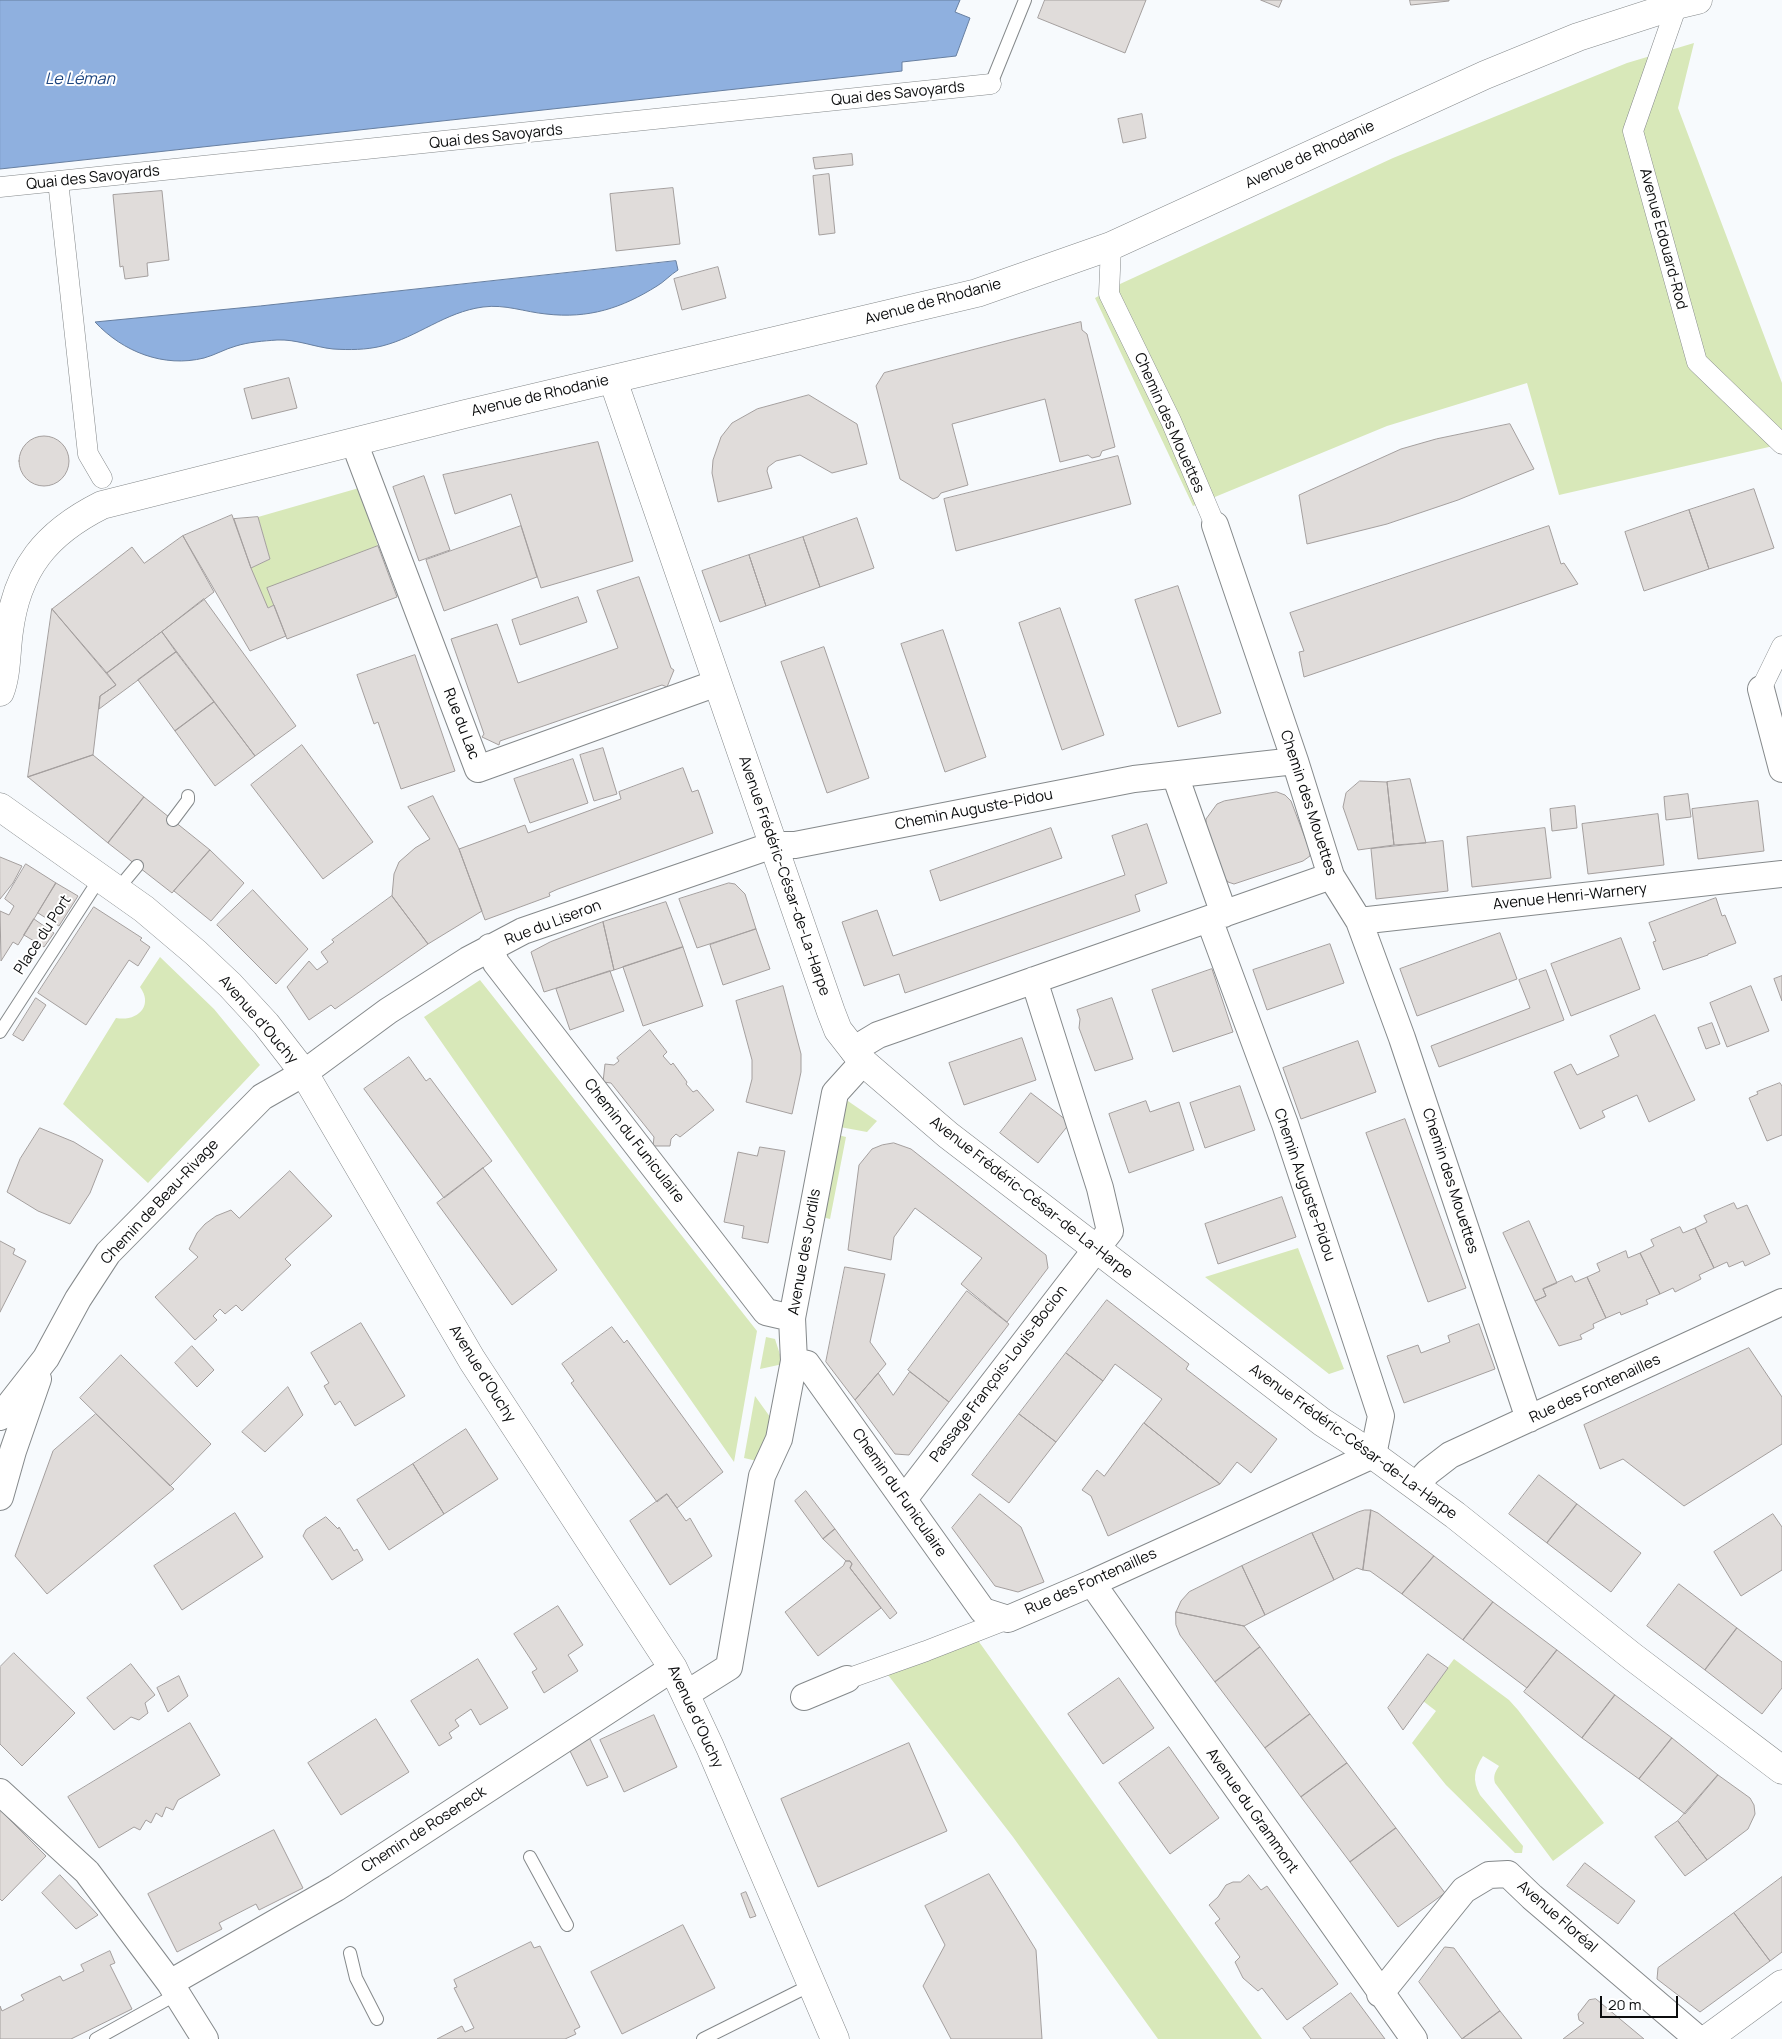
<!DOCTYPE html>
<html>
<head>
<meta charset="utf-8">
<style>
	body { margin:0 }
	#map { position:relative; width:1782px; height:2039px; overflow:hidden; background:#f7fafd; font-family:Manrope,sans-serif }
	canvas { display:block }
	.scale { position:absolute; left:1600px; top:1996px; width:78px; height:22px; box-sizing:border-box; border:2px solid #0b0c0d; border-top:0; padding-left:6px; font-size:15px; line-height:18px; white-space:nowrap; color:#0b0c0d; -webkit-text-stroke:4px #fff; paint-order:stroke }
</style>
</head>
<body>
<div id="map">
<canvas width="1782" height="2039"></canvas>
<div class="scale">20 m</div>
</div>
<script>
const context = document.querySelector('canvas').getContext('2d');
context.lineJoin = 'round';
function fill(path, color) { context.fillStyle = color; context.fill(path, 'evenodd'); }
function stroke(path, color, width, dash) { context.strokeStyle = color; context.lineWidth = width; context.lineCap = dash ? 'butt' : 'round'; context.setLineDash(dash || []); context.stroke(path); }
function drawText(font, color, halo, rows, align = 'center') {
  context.font = font + ' Manrope,sans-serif'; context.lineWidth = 4; context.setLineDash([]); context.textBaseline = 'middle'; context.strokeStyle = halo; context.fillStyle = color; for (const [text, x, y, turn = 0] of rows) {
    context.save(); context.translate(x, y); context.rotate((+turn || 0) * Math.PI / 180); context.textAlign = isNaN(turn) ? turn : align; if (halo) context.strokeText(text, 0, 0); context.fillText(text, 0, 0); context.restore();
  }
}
fill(new Path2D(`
	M1694,43L1678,108L1782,383V444L1559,495L1527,383L1387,426L1193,506L1095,298L1120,284L1393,158L1627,63Z
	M359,488L378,546L268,588L274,605L257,612L251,568L270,559L258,517Z
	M160,957L214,1009L260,1065L148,1183L63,1104L116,1018C137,1022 154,1006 140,987Z
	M480,980L757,1331L734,1462L424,1017Z
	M845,1099L877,1121L867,1132L840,1127Z
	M838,1135L846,1137L830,1219L822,1217Z
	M1298,1248L1344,1369L1329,1374L1205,1277Z
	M766,1337L775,1339L783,1364L760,1369Z
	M755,1396L773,1421L757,1461L744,1458Z
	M977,1639L1262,2039H1158L1013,1837L888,1675Z
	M1454,1659L1509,1700L1518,1710L1604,1823L1553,1861L1495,1783C1493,1776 1495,1772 1499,1766L1483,1756C1474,1770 1472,1780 1480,1795L1523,1846L1522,1853H1515L1446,1785L1412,1743L1436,1711L1423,1701Z`), '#d8e8b9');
const water = new Path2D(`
	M0,0H960L955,12L970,18L956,56L902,62V71L0,169Z
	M676,261L678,270C670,275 664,282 657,286C622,308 589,319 546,314C525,312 505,304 483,307C445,312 418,337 382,346C366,350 349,350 333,349C314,347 296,339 277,340C263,341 249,342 236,346C225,349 215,355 204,358C164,368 123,352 95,322L260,306Z`);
fill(water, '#8fb0df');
stroke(water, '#677fa0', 1);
const building = new Path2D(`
	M1045,0H1146L1125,53L1038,18Z
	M1261,0H1282L1279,7Z
	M1410,0H1449V1L1411,5Z
	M1142,114L1146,138L1123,143L1118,119Z
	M852,154L853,165L815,169L813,158Z
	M829,174L835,233L819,235L813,176Z
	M673,188L680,244L616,251L610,194Z
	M162,191L169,260L147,263L148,276L125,279L123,266L120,267L113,195Z
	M718,267L726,298L682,310L674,279Z
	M1081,322L1082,330L1087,334L1115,447L1102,451L1100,456L1092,458L1088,455L1060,462L1045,399L952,424L968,485L941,493L938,497L933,499L900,479L876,386L884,373Z
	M289,378L297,408L252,419L244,389Z
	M809,395L857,424L867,464L832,473L800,455L776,461L768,467L767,471L772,488L718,502L712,473L713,460L721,437L732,423L757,409Z
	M1510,424L1534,469L1458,500L1387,524L1307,544L1299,495L1401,449L1436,439Z
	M19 461a25 25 0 1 1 50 0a25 25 0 1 1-50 0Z
	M598,442L633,561L541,588L511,494L455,514L443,475Z
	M1118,456L1131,504L956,551L944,499Z
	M424,476L450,550L419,561L393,487Z
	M1754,489L1774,548L1709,569L1689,510Z
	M1689,510L1709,569L1644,591L1625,532Z
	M232,515L251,568L268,608L274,605L286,636L250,651L183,536Z
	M258,517L270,559L251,568L234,519Z
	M857,518L874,568L820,587L803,537Z
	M521,526L537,577L444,611L426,560Z
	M1549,526L1561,564L1564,563L1578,584L1304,677L1299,652L1304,651L1290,613Z
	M183,536L214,592L107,673L52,609L132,547L144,563Z
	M803,537L820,587L766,606L749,555Z
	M378,546L397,597L287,639L267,588Z
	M749,555L766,606L720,622L702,571Z
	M639,577L671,668L674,670L667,687L662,685L500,741L499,745L482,737L484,734L451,639L497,624L518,683L618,648L597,591Z
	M1178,586L1221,713L1178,727L1135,600Z
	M578,597L587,622L520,645L512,620Z
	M204,599L296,726L255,756L162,632Z
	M1060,608L1104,735L1062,750L1019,623Z
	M52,609L116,685L100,696L93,755L28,777Z
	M943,630L986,757L945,772L901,644Z
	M162,632L176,652L99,709L100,696L116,685L107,673Z
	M824,647L869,778L827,793L781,662Z
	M176,652L214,702L175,731L138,680Z
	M415,655L455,771L401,789L378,722L374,724L357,675Z
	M214,702L255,756L215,786L175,731Z
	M302,745L373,842L323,879L251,785Z
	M603,748L617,794L594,801L580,755Z
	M93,755L144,797L108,843L28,777Z
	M573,759L588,803L530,823L514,779Z
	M683,768L692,792L698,790L713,833L558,889L549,893L550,896L485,920L459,849L525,825L528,833L621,799L619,792Z
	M1410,779L1426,843L1394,845L1387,782Z
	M1360,781L1387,782L1394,845L1358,850L1343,807L1346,793Z
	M1277,792L1285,795L1291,801L1310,851V856L1303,861L1234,884L1228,882L1224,877L1206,827V819L1217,804L1224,801Z
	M1688,794L1691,817L1666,820L1664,797Z
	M433,796L459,849L482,911L428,944L392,896L394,874L399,862L415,848L430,839L408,807Z
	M144,797L210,850L172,893L108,843Z
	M1758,801L1764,851L1698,859L1692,809Z
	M1575,806L1577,828L1552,831L1550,809Z
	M1658,814L1664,865L1588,874L1582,824Z
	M1147,824L1167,883L1135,895L1140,911L905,993L899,974L864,986L842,922L877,910L893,956L1125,875L1112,836Z
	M1051,828L1062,858L940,901L930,871Z
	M1545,828L1551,878L1472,887L1467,837Z
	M1443,841L1448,891L1376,899L1371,849Z
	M210,850L244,883L211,921L174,891Z
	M0,857L22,866L13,883L0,899Z
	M26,864L56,883L18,945L13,942L1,961L0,911L9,915L14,906L5,899Z
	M56,883L78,896L59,926L38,913Z
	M729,883L735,884L745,894L756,929L697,948L679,899Z
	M253,890L308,949L276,984L217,925Z
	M392,896L428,944L335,1009L331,1005L309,1020L287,987L309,961L317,970L328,962L321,952L334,942L332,940Z
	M1716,898L1722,916L1725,915L1736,943L1708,954V955L1663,970L1653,942L1656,941L1649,923Z
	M666,902L683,947L614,970L603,922Z
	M94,907L142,938L140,940L150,947L138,966L129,960L86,1025L38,993Z
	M34,919L54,933L44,947L24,935Z
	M603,922L614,970L544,992L531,952L550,942Z
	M756,929L770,969L723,985L710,945Z
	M1500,933L1517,979L1417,1016L1400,969Z
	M1621,938L1640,989L1571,1016L1551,964Z
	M1330,944L1344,983L1267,1010L1253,970Z
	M683,947L703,1006L643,1026L623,967Z
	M1212,969L1233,1032L1173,1052L1152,990Z
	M1546,970L1564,1020L1439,1067L1431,1046L1530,1008L1519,980Z
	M610,971L624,1011L570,1030L556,989Z
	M1782,976V1001L1774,979Z
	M783,986L801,1054V1072L792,1114L746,1102L752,1079V1060L736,1001Z
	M1751,986L1769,1031L1727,1047L1710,1003Z
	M36,998L46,1005L23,1041L13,1035Z
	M1112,998L1133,1059L1095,1071L1079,1028L1080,1019L1077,1010Z
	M1655,1015L1695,1100L1649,1122L1637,1095L1602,1111L1605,1117L1580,1129L1554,1072L1571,1064L1577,1075L1619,1056L1610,1036Z
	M1712,1023L1720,1044L1706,1049L1698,1028Z
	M650,1030L667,1052L663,1056L671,1065L673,1063L687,1082L686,1084L693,1092L697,1090L714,1110L680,1137L676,1134L671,1139L670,1146H653L654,1137L611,1083L603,1082L605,1064L614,1065L619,1061L617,1058Z
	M1022,1038L1036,1080L964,1105L949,1063Z
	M1358,1041L1376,1092L1301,1119L1283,1068Z
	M409,1057L426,1081L430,1078L492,1161L444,1198L364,1089Z
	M1780,1083L1782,1086V1135L1767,1141L1749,1098L1758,1094L1757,1092Z
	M1240,1086L1255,1130L1205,1148L1190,1103Z
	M1031,1093L1070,1123L1038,1163L1000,1133Z
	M1146,1101L1150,1112L1179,1102L1194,1150L1129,1173L1109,1114Z
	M1405,1119L1466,1288L1428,1302L1366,1133Z
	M40,1128L74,1142L103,1160L90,1193L70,1224L38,1211L7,1192L20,1159Z
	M894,1143L911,1149L1046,1255L1048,1268L1007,1322L961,1284L982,1258L915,1208L894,1237L891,1260L848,1250L859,1165L872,1149L882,1145Z
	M760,1147L785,1151L768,1243L742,1238L744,1226L724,1222L738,1152L757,1156Z
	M483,1168L557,1270L512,1305L437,1203Z
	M290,1171L332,1216L285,1259L291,1265L242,1311L236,1305L225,1314L220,1309L213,1316L217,1320L195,1340L155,1297L198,1257L189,1249L197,1233L205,1224L216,1216L231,1210L239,1218Z
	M1282,1197L1296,1237L1218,1264L1205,1224Z
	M1734,1203L1737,1209L1747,1205L1770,1254L1745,1266L1743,1261L1729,1267L1727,1262L1714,1268L1695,1228L1707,1222L1704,1216Z
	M1529,1221L1557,1283L1543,1289L1546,1296L1535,1301L1503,1233Z
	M1680,1227L1683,1233L1695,1228L1714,1268L1699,1275L1701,1279L1675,1292L1673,1288L1660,1294L1640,1253L1654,1246L1651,1240Z
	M0,1241L15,1249L13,1254L26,1261L0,1312Z
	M1626,1251L1628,1258L1640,1253L1660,1294L1646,1300L1648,1304L1621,1315L1620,1312L1606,1318L1587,1277L1600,1271L1597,1264Z
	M845,1267L885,1274L870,1342L886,1364L855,1400L826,1362Z
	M1572,1276L1575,1282L1587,1277L1606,1318L1593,1324L1594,1328L1580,1335L1582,1339L1559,1346L1535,1301L1546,1296L1543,1289Z
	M967,1291L1009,1324L949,1402L908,1370Z
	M1107,1300L1189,1364L1186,1369L1277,1439L1251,1473L1237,1462L1220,1484L1144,1423L1162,1399L1115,1364L1103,1381L1066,1353Z
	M361,1323L405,1396L355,1426L340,1401L335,1405L324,1386L329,1383L311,1353Z
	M1479,1324L1495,1369L1404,1403L1387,1356L1418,1345L1421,1353L1450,1342L1448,1336Z
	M612,1327L624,1343L627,1340L723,1472L677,1508L667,1494L657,1502L571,1383L574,1381L562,1364Z
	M192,1346L214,1370L197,1387L175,1363Z
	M1749,1348L1782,1397V1444L1684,1506L1623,1459L1600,1469L1584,1425Z
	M1066,1353L1103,1381L1056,1442L1019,1414Z
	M121,1355L211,1444L170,1486L80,1398Z
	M910,1372L949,1402L909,1455L895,1454L855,1400L878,1373L893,1395Z
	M288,1387L303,1415L265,1452L242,1432Z
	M96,1414L174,1489L47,1594L15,1556L53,1451Z
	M1019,1414L1056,1442L1009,1503L972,1475Z
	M1144,1423L1220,1484L1108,1536L1091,1496L1082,1490L1097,1470L1104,1476Z
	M466,1429L498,1479L444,1514L413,1464Z
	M413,1464L444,1514L389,1550L357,1500Z
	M1539,1475L1577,1504L1547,1543L1509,1514Z
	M806,1491L835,1529L823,1539L795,1501Z
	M667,1494L686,1521L690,1518L712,1556L670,1585L630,1521Z
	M980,1494L1021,1527L1044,1582L1018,1592L995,1586L952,1528Z
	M1577,1504L1641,1553L1611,1592L1547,1543Z
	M1365,1510H1371L1363,1570L1357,1568L1334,1580L1312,1533L1358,1512Z
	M1371,1510L1378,1513L1434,1556L1402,1594L1370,1571L1363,1570Z
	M235,1513L263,1557L182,1610L154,1566Z
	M1773,1514L1782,1527V1570L1741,1596L1714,1552Z
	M326,1517L338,1529L339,1527L354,1551L357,1549L363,1560L332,1580L303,1536L306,1530Z
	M835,1529L897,1613L890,1619L850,1568L852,1564L850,1561H846L823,1539Z
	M1312,1533L1334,1580L1265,1615L1242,1566Z
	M1434,1556L1493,1602L1463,1640L1402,1594Z
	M846,1561H850L852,1564L850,1568L881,1608L818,1656L785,1612L843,1566Z
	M1242,1566L1265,1615L1244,1626L1176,1612L1181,1601L1189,1592Z
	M1679,1584L1737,1628L1705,1670L1647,1626Z
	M1493,1602L1557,1650L1527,1688L1463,1640Z
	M558,1606L583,1645L568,1655L578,1671L544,1693L532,1672L537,1669L514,1634Z
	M1176,1612L1244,1626L1260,1647L1215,1682L1180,1635L1176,1625Z
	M1737,1628L1782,1662V1688L1762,1714L1705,1670Z
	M1260,1647L1310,1714L1265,1748L1215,1682Z
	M1557,1650L1615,1695L1582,1738L1524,1692Z
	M14,1653L75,1713L22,1766L0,1744V1667Z
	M1428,1654L1448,1668L1403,1730L1388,1708Z
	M478,1659L508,1708L480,1725L471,1709L455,1720L459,1726L449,1733L452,1738L439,1746L411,1701Z
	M131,1664L155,1695L145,1703L148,1713L139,1720L131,1717L114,1730L87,1698Z
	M179,1676L188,1696L168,1712L157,1688Z
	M1119,1678L1154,1728L1103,1764L1068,1714Z
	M1615,1695L1672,1738L1639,1779L1582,1738Z
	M1310,1714L1347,1763L1301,1797L1265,1748Z
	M654,1715L677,1767L624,1792L600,1740Z
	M376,1719L409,1772L341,1815L308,1763Z
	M190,1723L220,1775L178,1800L173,1810L166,1807L162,1817L156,1813L151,1823L146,1820L140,1830L134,1827L99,1848L68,1797Z
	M1672,1738L1718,1775L1685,1814L1639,1779Z
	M590,1739L608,1777L587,1786L569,1749Z
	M909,1743L947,1831L818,1887L781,1799Z
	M1169,1747L1219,1818L1170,1854L1119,1783Z
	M1347,1763L1396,1828L1350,1862L1301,1797Z
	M1718,1775L1750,1798L1754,1805L1755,1814L1748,1829L1707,1860L1678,1821Z
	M0,1810L46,1856L2,1901L0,1899Z
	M1678,1821L1707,1860L1685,1876L1655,1837Z
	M1396,1828L1445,1893L1398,1927L1350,1862Z
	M274,1830L303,1888L259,1910L256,1904L219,1923L222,1929L177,1952L148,1894Z
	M1585,1863L1635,1901L1618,1924L1567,1886Z
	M989,1874L1036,1950L1042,2039H951L923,1986L945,1945L925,1906Z
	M60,1875L98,1915L76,1929L42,1893Z
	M1249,1875L1261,1890L1267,1886L1338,1984L1287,2020L1262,1988L1258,1991L1243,1978L1235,1962L1240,1957L1215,1923L1220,1919L1209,1905L1218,1897L1226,1885L1233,1882H1240Z
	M1782,1877V1952L1770,1961L1734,1913Z
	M746,1892L756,1916L750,1918L741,1894Z
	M1734,1913L1770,1961L1700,2012L1657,1979L1658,1968Z
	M683,1925L715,1988L622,2034L591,1972Z
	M531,1942L534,1948L540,1946L580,2027L574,2030L576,2034L565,2039H437L462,2026L465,2032L474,2028L454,1988L457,1987L454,1980Z
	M1445,1947L1454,1948L1500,2011L1462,2039L1419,1982Z
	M110,1951L115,1963L110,1965L132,2009L71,2039H0V2006L2,2011L24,2000L21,1995L60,1976L63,1981L84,1971L81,1965Z
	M1351,1993L1385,2039H1311L1303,2028Z
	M1596,1999L1644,2039H1563L1584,2023L1579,2020L1578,2014L1589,2000Z
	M1500,2011L1522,2039H1462Z`);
fill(building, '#e0dcda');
stroke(building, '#a49f9e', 1);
const service = new Path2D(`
	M991,84L1025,0
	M173,820L188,800V796
	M117,890L137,866
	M0,1032L100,878
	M530,1857L567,1925
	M350,1953L356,1978L377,2019
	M96,2039L177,1994
	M703,2039L811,1985`);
const pedestrian = new Path2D(`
	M1677,5L1633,131L1697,362L1782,444
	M58,181L88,454L102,478
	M0,187L991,84
	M1111,246L1109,294L1171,421L1215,525
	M1761,689L1782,646
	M847,1679L926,1651L1008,1619`);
const minor = new Path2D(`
	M354,442L478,769L717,683
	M1215,525L1295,761L1331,876L1359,921L1402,1038L1529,1419
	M1761,689L1782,769
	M1175,775L1224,914
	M1359,921L1782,874
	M490,947L496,963L766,1312L792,1318
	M853,1050L878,1035L1331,876
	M794,1361L807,1364L983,1611L1008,1619L1092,1583L1373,1455L1381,1416L1285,1124L1209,919
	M0,1417L46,1358L78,1299L108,1253L262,1097L304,1073L388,1011L468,960L523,931L773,845H795L1134,779L1295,761
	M1416,1485L1428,1472L1450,1455L1782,1302
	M0,1497L13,1451L38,1379
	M904,1499L1110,1231L1100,1188L1034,980
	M1092,1583L1414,2039
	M686,1694L729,1667L762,1476L779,1439L794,1361L792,1318L835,1093L863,1062
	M804,1697L847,1679
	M0,1792L87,1872L170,1983L205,2039
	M170,1983L336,1888L673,1668
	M1380,1994L1464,1890L1489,1875L1508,1874L1532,1897L1698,2039`);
const tertiary = new Path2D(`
	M613,380L831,1012L838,1030L863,1062L948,1135L1322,1422L1373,1455L1455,1515L1633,1657L1782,1770
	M1707,2039L1782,1984`);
const secondary = new Path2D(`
	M0,692C7,674 6,651 9,631C17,569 46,533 102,505L465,414L977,293L1111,246L1485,75L1578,37L1677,5L1698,0
	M0,807L144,909L196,953L230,985L266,1024L304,1073L472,1360L673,1668L710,1747L835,2039`);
stroke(service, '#85898b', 14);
stroke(pedestrian, '#85898b', 21);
stroke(minor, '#85898b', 28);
stroke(tertiary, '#85898b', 29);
stroke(secondary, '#85898b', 29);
stroke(service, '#fff', 12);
stroke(pedestrian, '#fff', 20);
stroke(minor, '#fff', 26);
stroke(tertiary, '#fff', 28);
stroke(secondary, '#fff', 28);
drawText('15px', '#0b0c0d', '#fff', [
	["Quai des Savoyards",898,94,-6],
	["Quai des Savoyards",496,137,-6],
	["Avenue de Rhodanie",1310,155,-25],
	["Quai des Savoyards",93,178,-6],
	["Avenue Edouard-Rod",1663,239,75],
	["Avenue de Rhodanie",933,302,-15],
	["Avenue de Rhodanie",540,396,-13],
	["Chemin des Mouettes",1169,423,66],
	["Rue du Lac",461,724,69],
	["Chemin des Mouettes",1308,803,72],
	["Chemin Auguste-Pidou",974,810,-11],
	["Avenue Frédéric-César-de-La-Harpe",784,876,71],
	["Avenue Henri-Warnery",1570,897,-6],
	["Rue du Liseron",553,923,-21],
	["Place du Port",43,935,-57],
	["Avenue d'Ouchy",258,1020,49],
	["Chemin du Funiculaire",634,1141,52],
	["Chemin des Mouettes",1450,1181,72],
	["Chemin Auguste-Pidou",1304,1185,71],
	["Avenue Frédéric-César-de-La-Harpe",1031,1198,38],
	["Chemin de Beau-Rivage",160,1202,-47],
	["Avenue des Jordils",805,1252,-80],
	["Avenue d'Ouchy",482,1374,58],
	["Passage François-Louis-Bocion",999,1374,-53],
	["Rue des Fontenailles",1595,1389,-25],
	["Avenue Frédéric-César-de-La-Harpe",1353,1442,36],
	["Chemin du Funiculaire",899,1493,55],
	["Rue des Fontenailles",1091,1582,-24],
	["Avenue d'Ouchy",695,1717,65],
	["Avenue du Grammont",1252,1811,55],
	["Chemin de Roseneck",424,1830,-33],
	["Avenue Floréal",1557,1917,41]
]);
drawText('italic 16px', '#1e4680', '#fff', [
	["Le Léman",80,80]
]);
</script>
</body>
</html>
